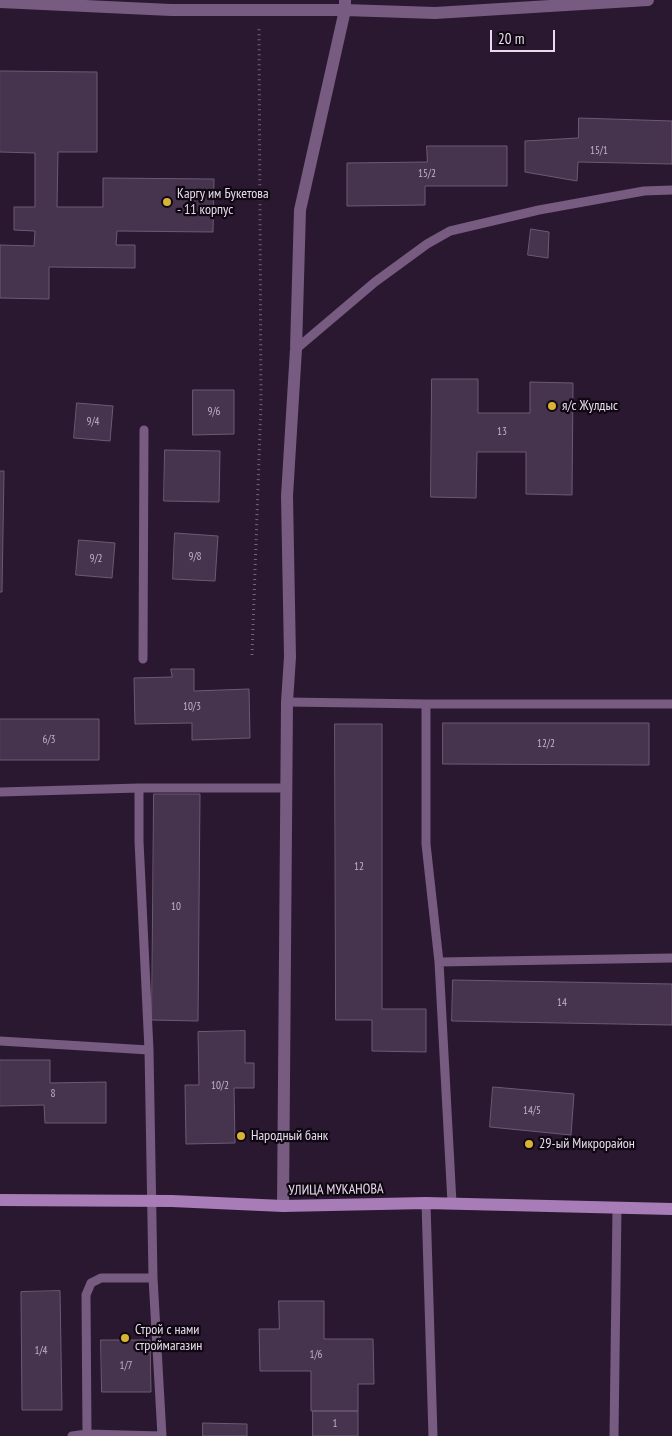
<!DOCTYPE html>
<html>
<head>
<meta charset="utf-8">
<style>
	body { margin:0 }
	#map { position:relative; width:672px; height:1436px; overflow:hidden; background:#2a1830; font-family:"PT Sans Narrow",sans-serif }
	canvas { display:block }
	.scale { position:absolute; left:490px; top:30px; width:65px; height:22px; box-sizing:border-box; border:2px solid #e8dcec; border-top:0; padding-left:6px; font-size:15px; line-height:18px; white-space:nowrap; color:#e8dcec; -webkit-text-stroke:4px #0f0711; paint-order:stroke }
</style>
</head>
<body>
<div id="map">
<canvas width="672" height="1436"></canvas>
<div class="scale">20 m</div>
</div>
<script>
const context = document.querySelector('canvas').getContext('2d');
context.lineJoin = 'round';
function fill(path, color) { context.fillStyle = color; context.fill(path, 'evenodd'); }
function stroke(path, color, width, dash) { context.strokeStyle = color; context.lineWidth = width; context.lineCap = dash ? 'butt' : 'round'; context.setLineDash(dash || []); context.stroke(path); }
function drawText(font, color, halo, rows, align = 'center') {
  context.font = font + ' "PT Sans Narrow",sans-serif'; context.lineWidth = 4.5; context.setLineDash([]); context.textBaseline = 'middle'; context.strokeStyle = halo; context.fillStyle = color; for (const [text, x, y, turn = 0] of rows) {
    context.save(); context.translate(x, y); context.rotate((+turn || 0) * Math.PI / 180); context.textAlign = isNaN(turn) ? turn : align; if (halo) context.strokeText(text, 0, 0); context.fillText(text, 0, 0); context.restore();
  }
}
const building = new Path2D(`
	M0,71L97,72V152H58L57,207H103V178L214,179L213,232L117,231L116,245H135V268L49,267V299L0,298V245L34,246L35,231L14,230V207H35V153L0,152Z
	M579,118L672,121V164L578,162L577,181L525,172V141L578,138Z
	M427,146H507V186H425V205L347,206V163L427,162Z
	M531,229L549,232L548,258L528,255Z
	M432,379H478V413H530V382L573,383L572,495L526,494V452H477L476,498L431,497Z
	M193,390H234V434L193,435Z
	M77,403L113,406L110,441L74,438Z
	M165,450L220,451L219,502L164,501Z
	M0,471H4L2,592H0Z
	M175,533L218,536L215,581L173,579Z
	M79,540L115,543L112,578L76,575Z
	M171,669H194V691L249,689L250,738L192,740V723L135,724L134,678L172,677Z
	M0,719H99V760H0Z
	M443,723H649V765L443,764Z
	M335,724H382V1009H426V1052L372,1051V1020H336Z
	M154,794H200L198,1021L152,1020Z
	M453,980L672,984V1025L452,1021Z
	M245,1031V1063H254V1088H234L235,1143L186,1144L185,1085H199L198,1032Z
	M0,1060H50V1083L106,1082V1123H45L44,1105L0,1106Z
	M493,1087L574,1094L571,1135L490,1127Z
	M60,1291L62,1410H22L21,1292Z
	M279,1301H324V1339H373L374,1384H358V1411H311V1371H260L259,1329H279Z
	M101,1340H150L151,1392H102Z
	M313,1411H358V1436H313Z
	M203,1423L247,1424V1436H203Z`);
fill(building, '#46334d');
stroke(building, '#6d5974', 1);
stroke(new Path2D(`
	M252,655L261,403L259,26`), '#75657a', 3, [1, 4]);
stroke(new Path2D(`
	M296,349L375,282L427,244L450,231L539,210L644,191L672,190
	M143,659L144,430
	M287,702L426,704H672
	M426,704V844L439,962L672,958
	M0,792L139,788H287
	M439,962L452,1203
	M0,1041L149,1050
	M426,1203L433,1436
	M87,1434L86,1295L91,1283L101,1278H153L149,1050L139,841V788
	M72,1436L87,1434L162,1436L153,1278
	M614,1436L617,1207`), '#775b80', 9);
stroke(new Path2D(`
	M0,2L171,10H345L435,13L648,0
	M283,1206L287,702L290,657L287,496L296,349L300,210L345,10V0`), '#775b80', 12);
stroke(new Path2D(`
	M0,1200L172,1201L283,1206L426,1203L672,1209`), '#a87cb7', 12);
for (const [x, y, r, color] of [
	[167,202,5,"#d8b434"],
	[552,406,5,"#d8b434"],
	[241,1136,5,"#d8b434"],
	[529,1144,5,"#d8b434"],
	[125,1338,5,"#d8b434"]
]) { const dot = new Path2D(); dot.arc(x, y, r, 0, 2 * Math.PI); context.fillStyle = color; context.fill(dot); stroke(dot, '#0f0711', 2); }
drawText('11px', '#c0b2c4', null, [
	["15/1",599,151],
	["15/2",427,174],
	["9/6",214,412],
	["9/4",93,422],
	["13",502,432],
	["9/8",195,557],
	["9/2",96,559],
	["10/3",192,707],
	["6/3",49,740],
	["12/2",546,744],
	["12",359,867],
	["10",176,907],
	["14",562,1003],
	["10/2",220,1086],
	["8",53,1094],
	["14/5",532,1111],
	["1/4",41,1351],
	["1/6",316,1355],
	["1/7",126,1366],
	["1",335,1424]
]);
drawText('14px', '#e8dcec', '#0f0711', [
	["Каргу им Букетова",177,194],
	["- 11 корпус",177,210],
	["я/c Жулдыс",562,406],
	["Народный банк",251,1136],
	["29-ый Микрорайон",539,1144],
	["Строй с нами",135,1330],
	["строймагазин",135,1346]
], 'left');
drawText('14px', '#e8dcec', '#0f0711', [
	["УЛИЦА МУКАНОВА",336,1190,-1]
]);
</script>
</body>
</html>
